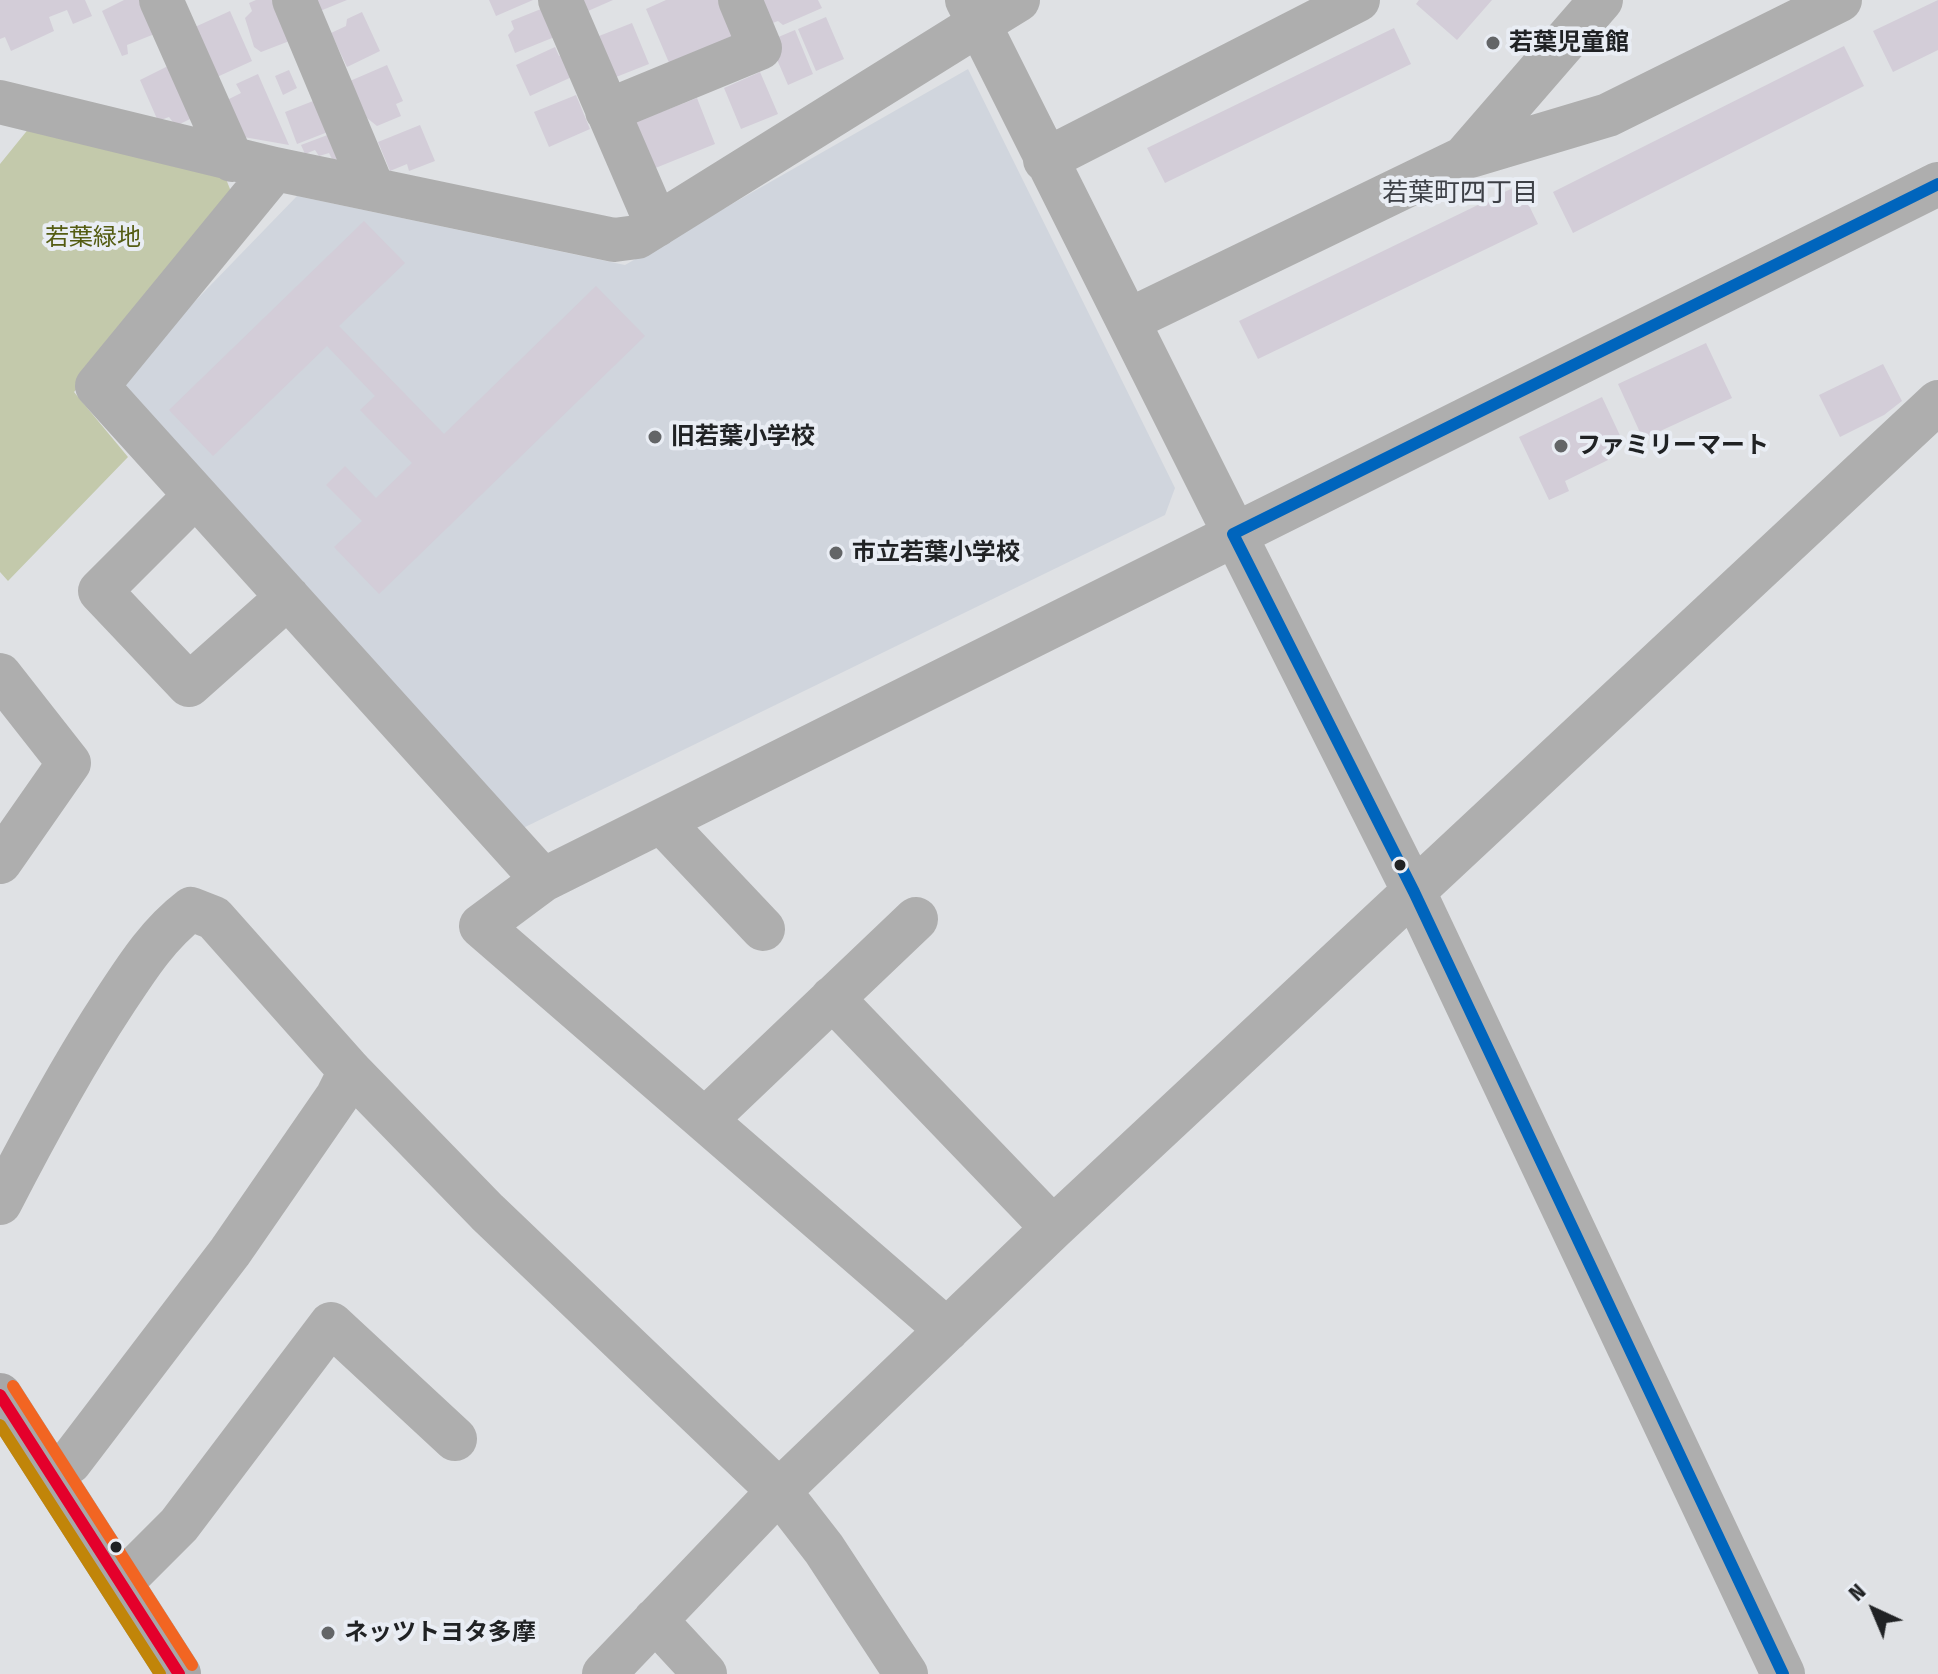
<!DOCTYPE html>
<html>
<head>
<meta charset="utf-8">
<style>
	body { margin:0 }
	#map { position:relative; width:1938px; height:1674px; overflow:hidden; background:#dfe1e4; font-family:"Fira Sans Condensed",sans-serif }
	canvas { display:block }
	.north { position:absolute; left:1834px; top:1570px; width:80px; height:80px; -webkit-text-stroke:6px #e9edf4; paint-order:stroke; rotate:316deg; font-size:22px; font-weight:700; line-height:32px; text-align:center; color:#202224 }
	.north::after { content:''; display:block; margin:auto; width:28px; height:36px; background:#202224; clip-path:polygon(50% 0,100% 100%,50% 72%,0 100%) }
</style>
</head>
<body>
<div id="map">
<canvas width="1938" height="1674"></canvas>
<div class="north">N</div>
</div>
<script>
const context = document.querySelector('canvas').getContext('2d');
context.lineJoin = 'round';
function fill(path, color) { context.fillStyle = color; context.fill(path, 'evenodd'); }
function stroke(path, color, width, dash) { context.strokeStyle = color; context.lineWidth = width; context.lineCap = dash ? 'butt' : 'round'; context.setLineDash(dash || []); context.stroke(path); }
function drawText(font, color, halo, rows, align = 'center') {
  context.font = font + ' "Fira Sans Condensed","Noto Sans JP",sans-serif'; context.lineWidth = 8; context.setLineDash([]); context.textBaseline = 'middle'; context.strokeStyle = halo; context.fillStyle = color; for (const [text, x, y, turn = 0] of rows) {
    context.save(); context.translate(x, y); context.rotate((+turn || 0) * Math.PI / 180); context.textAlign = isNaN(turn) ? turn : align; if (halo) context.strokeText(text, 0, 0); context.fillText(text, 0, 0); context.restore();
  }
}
fill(new Path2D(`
	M968,69L1175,488L1165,515L519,830L113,386L297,196L625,265Z`), '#d0d5dd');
fill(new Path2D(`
	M30,127L226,179L240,214L74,392L128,457L8,581L0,572V164Z`), '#c3c9ab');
fill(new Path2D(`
	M0,0H85L92,16L73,24L67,10L49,17L54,31L11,51L5,37L0,39Z
	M124,0H147L162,31L127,45L128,54L122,56L102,11Z
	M256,0H283L292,40L261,52L254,47L245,18L252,11L249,3Z
	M316,0H347L320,11Z
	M489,0H533L496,16Z
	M583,0H613L588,11Z
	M666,0H728L743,38L676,79L646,9Z
	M761,0H818L822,8L783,25L778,21L770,24Z
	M1419,0H1492L1457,40L1416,4Z
	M1938,0V50L1893,72L1873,31Z
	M546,7L557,36L515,53L508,35L514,29L511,21Z
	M230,11L252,61L217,77L195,27Z
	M362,12L380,51L347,67L331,33L346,26L347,19Z
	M826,17L844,59L816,71L798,29Z
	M632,23L649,64L611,79L594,38Z
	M1394,28L1411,64L1165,183L1147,148Z
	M795,30L813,74L788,85L769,41Z
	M1844,46L1864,86L1573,233L1553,192Z
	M555,47L559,56L565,54L574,76L530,96L516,65Z
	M174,63L198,115L176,126L169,117L158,121L140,80Z
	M387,65L403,101L396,104L401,116L377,126L367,118L350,81Z
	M289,70L297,88L283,95L275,76Z
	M760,72L778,114L741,129L724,88Z
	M258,74L289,145L238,136L227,100L241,93L236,84Z
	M576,95L590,129L549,147L534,112Z
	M326,96L338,128L297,144L285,112Z
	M697,98L715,144L653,169L635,122Z
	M420,125L435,161L409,171L407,164L390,171L378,142Z
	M338,131L347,154L333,161L329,153L319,156L315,150L305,154L301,145Z
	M1519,185L1538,224L1258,359L1239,321Z
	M364,221L405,263L339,326L444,434L596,286L645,336L379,594L334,547L362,521L326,485L345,466L376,498L412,463L360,410L375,396L327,346L213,456L169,410Z
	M1706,343L1732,398L1643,439L1618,384Z
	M1883,364L1902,401L1884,415L1840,437L1819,395Z
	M1602,397L1624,444L1605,453L1608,460L1565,481L1569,491L1549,500L1519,437Z`), '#d3cdd8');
stroke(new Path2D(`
	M161,0L232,160
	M294,0L373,189
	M560,0L657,225
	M967,0L979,24L1018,0
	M0,102L275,169
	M607,111L760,48L740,0
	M1464,158L1608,115L1840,0
	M1045,160L1358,0
	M1129,320L1464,158L1601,0
	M195,496L100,591L189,685L288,597
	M0,675L69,763L0,862
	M661,821L763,929
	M543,880L97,386L275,169L614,240L637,237L979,24L1414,892L1783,1674
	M832,998L1053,1228
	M706,1119L916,919
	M0,1203C35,1135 71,1068 113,1004C136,969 157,935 191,909L214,918L350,1071L487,1212L779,1491L824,1549L906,1674
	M947,1330L481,926L543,880L1938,184
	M52,1475L70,1462L230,1252L337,1097L350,1071
	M121,1583L179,1525L331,1324L455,1439
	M655,1620L705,1674
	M604,1674L779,1491L1053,1228L1938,402`), '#aeaeae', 44);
stroke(new Path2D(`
	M0,1395L179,1674`), '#a8a7a8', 44);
stroke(new Path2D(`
	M1783,1674L1414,892L1233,534L1938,184`), '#0065bd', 12);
stroke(new Path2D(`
	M0,1395L179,1674`), '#e4002b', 12);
stroke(new Path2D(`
	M0,1425L160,1674`), '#c18509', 12);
stroke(new Path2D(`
	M13,1386L192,1665`), '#f26522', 12);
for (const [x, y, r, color] of [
	[1493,43,8,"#636567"],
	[655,437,8,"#636567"],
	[1561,446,8,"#636567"],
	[836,553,8,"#636567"],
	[1400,865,7,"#202224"],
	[116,1547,7,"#202224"],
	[328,1633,8,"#636567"]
]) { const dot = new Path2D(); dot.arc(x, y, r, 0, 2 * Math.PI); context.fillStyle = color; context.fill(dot); stroke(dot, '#e9edf4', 3); }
drawText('bold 24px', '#202224', '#e9edf4', [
	["若葉児童館",1509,43],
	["旧若葉小学校",671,437],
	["ファミリーマート",1577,446],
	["市立若葉小学校",852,553],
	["ネッツトヨタ多摩",344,1633]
], 'left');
drawText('24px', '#545c12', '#e9edf4', [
	["若葉緑地",93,238]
]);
drawText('26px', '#3d4046', '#e9edf4', [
	["若葉町四丁目",1460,194]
]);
</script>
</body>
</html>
